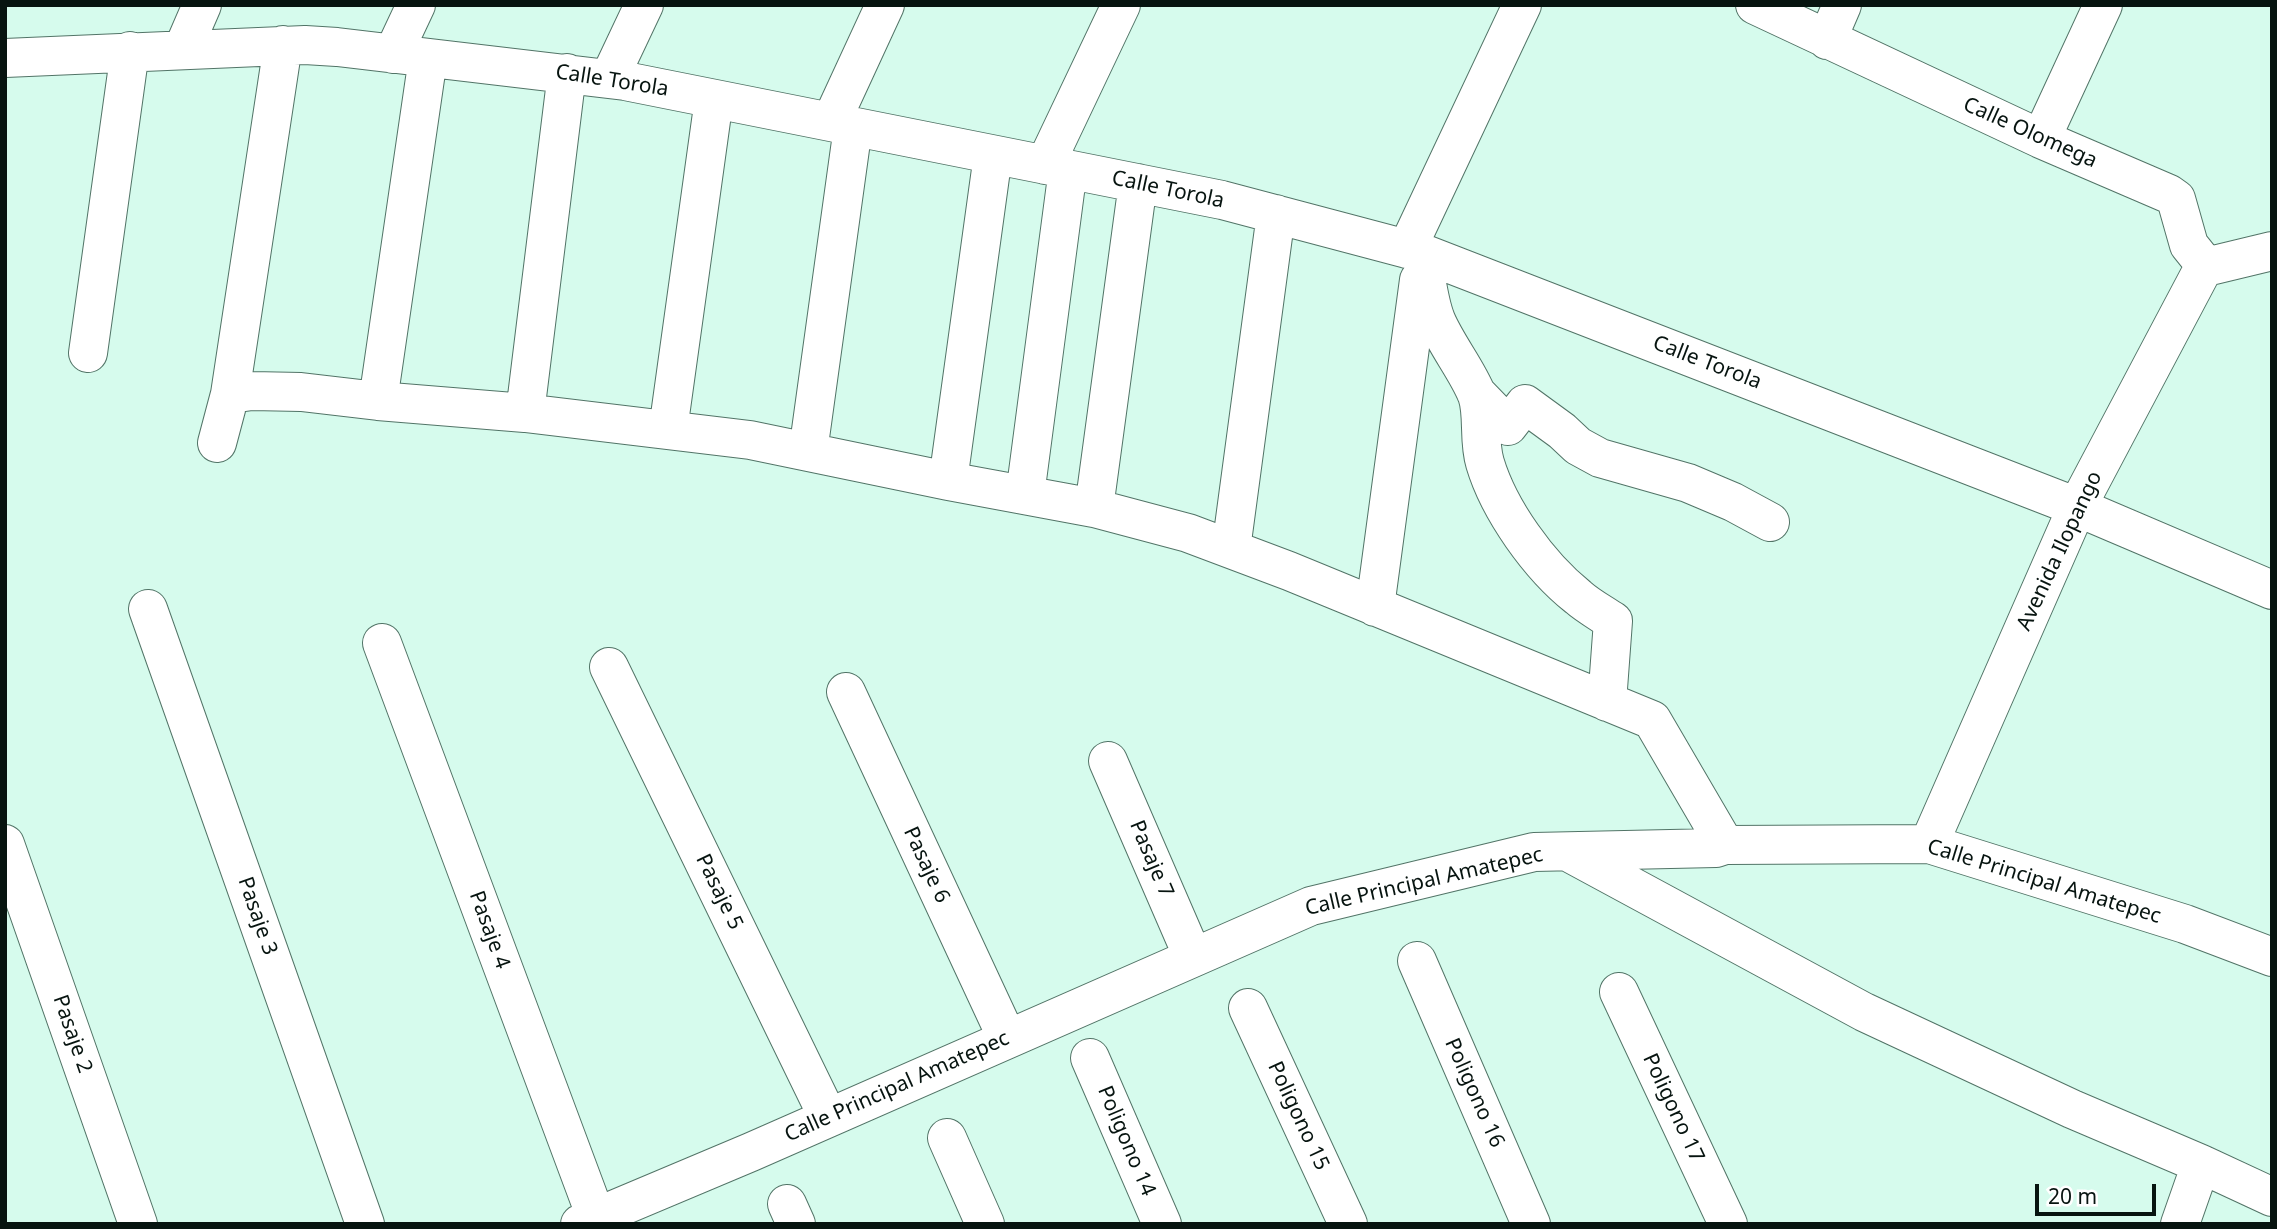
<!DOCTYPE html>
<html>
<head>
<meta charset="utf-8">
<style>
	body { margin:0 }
	#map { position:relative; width:2277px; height:1229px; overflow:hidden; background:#d6fbed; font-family:"Noto Sans",sans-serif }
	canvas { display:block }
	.frame { position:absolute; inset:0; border:7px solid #071410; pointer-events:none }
	.scale { position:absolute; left:2035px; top:1184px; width:121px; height:32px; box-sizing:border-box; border:4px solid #071410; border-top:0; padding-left:9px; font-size:21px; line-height:24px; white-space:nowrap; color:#071410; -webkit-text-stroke:5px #fff; paint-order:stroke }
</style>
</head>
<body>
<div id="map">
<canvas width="2277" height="1229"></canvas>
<div class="frame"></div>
<div class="scale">20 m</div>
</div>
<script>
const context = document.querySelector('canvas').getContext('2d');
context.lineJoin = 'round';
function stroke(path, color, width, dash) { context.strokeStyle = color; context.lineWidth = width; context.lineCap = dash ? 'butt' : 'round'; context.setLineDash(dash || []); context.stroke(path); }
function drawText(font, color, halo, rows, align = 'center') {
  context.font = font + ' "Noto Sans",sans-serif'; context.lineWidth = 5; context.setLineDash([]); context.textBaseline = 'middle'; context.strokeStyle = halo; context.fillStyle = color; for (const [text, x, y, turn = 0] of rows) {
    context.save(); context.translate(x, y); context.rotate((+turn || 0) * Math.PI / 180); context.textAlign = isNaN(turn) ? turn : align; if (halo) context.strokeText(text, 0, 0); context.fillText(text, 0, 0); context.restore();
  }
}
const minor = new Path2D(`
	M1755,5L2041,139L2169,194L2176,199L2189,245L2205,265H2214L2272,251
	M1827,40L1842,5
	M183,49L202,5
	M393,54L416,5
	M5,58L305,45L337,47L625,81L1222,200L1422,253L2077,507L2272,590
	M609,79L644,5
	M831,122L885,5
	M2041,139L2103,5
	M1045,165L1121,5
	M1407,249L1522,5
	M1422,253C1426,274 1428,300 1436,320C1447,346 1467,370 1477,395C1484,415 1478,440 1485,463C1499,510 1539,566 1578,597C1588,606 1601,613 1613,621L1607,702
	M88,353L130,51
	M1476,393L1508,426L1525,404L1562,431L1578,446L1600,458L1688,483L1733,502L1770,522
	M230,394L283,45
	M378,401L428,58
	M525,413L567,73
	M668,430L714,99
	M217,443L230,394L252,391L301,392L378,401L525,413L750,440L948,481L1094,508L1188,533L1289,571L1652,720L1725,845
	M808,452L853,127
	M948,481L993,155
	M1025,495L1068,169
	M1094,508L1138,183
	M1231,549L1276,214
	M1375,607L1419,280
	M148,609L365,1224
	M382,643L596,1217
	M609,667L828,1117
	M846,692L1007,1038
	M1108,761L1193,957
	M5,844L138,1224
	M1929,844L2077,507L2205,265
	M1568,852L1864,1012L2072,1109L2201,1164L2272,1197
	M1417,961L1531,1224
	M1619,992L1728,1224
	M1248,1008L1348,1224
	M1090,1058L1162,1224
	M947,1138L985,1224
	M787,1204L796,1224
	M580,1224L751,1152L1311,906L1534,852L1716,848L1725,845L1929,844L2185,924L2272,957
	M2180,1224L2201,1164`);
stroke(minor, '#527467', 40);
stroke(minor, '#fff', 38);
drawText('21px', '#071410', '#fff', [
	["Calle Torola",612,81,9],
	["Calle Olomega",2030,133,24],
	["Calle Torola",1168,190,12],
	["Calle Torola",1707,363,21],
	["Avenida Ilopango",2060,551,-65],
	["Pasaje 7",1151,859,67],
	["Pasaje 6",926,865,65],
	["Calle Principal Amatepec",1424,882,-13],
	["Calle Principal Amatepec",2044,882,17],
	["Pasaje 5",719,892,64],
	["Pasaje 3",257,916,71],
	["Pasaje 4",489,930,70],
	["Pasaje 2",72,1034,71],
	["Calle Principal Amatepec",897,1087,-24],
	["Poligono 16",1474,1093,66],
	["Poligono 17",1673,1108,65],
	["Poligono 15",1298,1116,65],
	["Poligono 14",1126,1141,67]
]);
</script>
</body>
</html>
